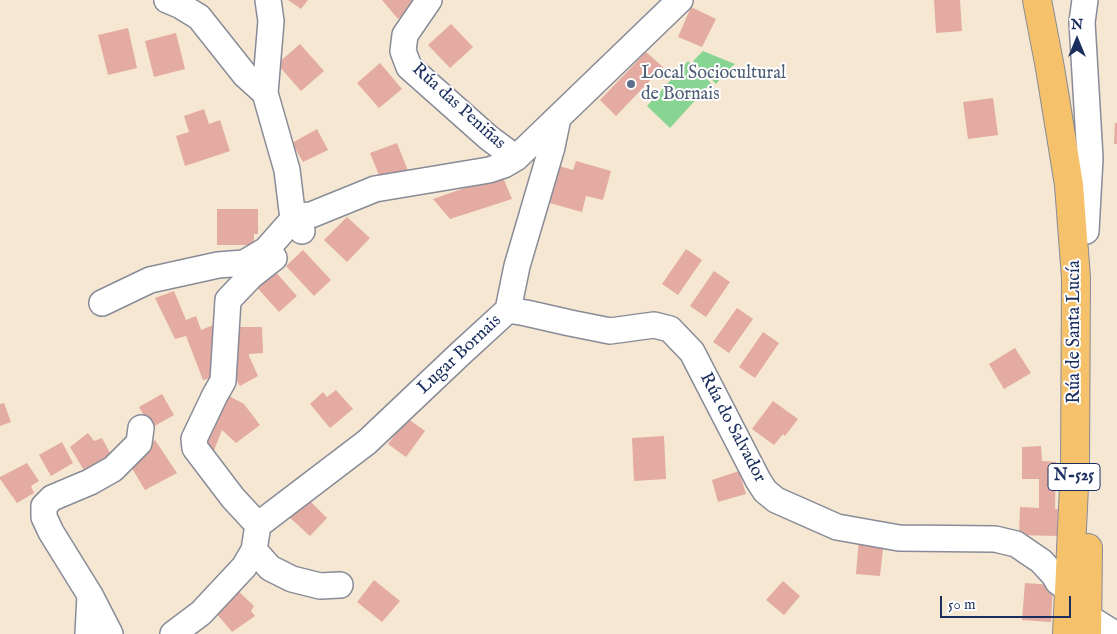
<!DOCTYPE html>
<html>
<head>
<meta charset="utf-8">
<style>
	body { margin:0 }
	#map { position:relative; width:1117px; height:634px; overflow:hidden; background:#f6e7d2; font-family:"IM FELL English",serif }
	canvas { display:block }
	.north { position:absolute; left:1052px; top:15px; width:50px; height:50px; -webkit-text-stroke:4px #fff; paint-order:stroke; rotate:0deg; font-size:14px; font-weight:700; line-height:20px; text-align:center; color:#1b2f5e }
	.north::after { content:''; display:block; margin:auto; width:18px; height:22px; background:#1b2f5e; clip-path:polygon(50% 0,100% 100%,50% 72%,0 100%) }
	.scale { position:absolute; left:940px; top:596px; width:131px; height:22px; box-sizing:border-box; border:2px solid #1b2f5e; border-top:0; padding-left:6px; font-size:15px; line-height:18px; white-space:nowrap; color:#1b2f5e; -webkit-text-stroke:4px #fff; paint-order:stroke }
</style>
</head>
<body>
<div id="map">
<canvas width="1117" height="634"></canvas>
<div class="north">N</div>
<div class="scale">50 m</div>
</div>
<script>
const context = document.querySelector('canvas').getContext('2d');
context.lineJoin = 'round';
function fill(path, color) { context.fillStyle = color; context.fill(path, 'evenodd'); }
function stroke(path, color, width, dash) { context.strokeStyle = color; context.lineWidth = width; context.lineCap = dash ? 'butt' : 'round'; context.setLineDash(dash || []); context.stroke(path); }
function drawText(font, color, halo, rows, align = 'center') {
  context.font = font + ' "IM FELL English",serif'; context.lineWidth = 4; context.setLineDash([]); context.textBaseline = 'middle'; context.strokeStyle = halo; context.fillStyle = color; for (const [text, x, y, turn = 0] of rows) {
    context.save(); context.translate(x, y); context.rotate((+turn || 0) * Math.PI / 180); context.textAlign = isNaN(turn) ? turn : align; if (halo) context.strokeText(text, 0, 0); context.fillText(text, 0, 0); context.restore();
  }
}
fill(new Path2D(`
	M703,51L735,64L727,71L716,84L693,61Z
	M688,61L711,83L670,128L647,106Z`), '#88d593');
fill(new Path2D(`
	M288,0H308L301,9Z
	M382,0H417L418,1L398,19Z
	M934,0H960L962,31L936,33Z
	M691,7L716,19L702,47L678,37Z
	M451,24L473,47L450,68L428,45Z
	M128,28L137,68L108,75L98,35Z
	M176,33L185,69L154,77L145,41Z
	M300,44L324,71L301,91L277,64Z
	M646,52L663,67L616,116L600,100Z
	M380,63L402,89L379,108L357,83Z
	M993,98L998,135L968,139L963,102Z
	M204,109L209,124L220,120L230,151L185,166L176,136L189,132L184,116Z
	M1115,123H1117V144H1114Z
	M317,129L328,150L303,162L292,143Z
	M397,143L410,176L381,180L370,153Z
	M576,161L611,171L603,200L586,196L582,212L546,202L556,165L573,170Z
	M502,175L512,199L450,219L433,199Z
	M217,209H258V234H254V245H217Z
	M347,217L370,238L347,262L324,240Z
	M686,249L702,260L678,295L662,284Z
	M303,250L331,280L314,296L286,266Z
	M271,267L297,296L279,312L253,283Z
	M714,271L730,282L706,317L690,306Z
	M174,291L186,320L196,316L201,330L221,322L219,376L203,380L186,336L175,339L155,298Z
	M737,308L753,319L729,353L713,342Z
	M231,327H262L263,353L249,354V356L258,376L240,386L227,364Z
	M763,332L779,343L755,378L739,367Z
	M1015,348L1031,373L1004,389L989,364Z
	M336,390L353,409L330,428L310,404L323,392L327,397Z
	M162,394L174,415L151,428L139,407Z
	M229,396L244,404L260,425L236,443L222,430L213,453L199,449L217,400Z
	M773,401L798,419L785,436L783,434L774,445L752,429Z
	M4,403L11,422L0,426V404Z
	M407,418L425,431L406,457L388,444Z
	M88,433L94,441L102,438L111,455L98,462L85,472L70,447Z
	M664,436L666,479L634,481L632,438Z
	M155,440L177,473L145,490L127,460Z
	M62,442L73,463L51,476L39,455Z
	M1041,446L1042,461L1056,462L1055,509H1058L1057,536L1019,535L1020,507L1039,508V479H1022V447Z
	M27,463L39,481L31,486L34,493L17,503L0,479V477Z
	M739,471L746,494L718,502L712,480Z
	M306,497L327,518L310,536L288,516Z
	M859,539L884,541L880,576L856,574Z
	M374,580L400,601L382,622L357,602Z
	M783,581L800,596L784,615L766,600Z
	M1025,583L1053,585L1051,622L1022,620Z
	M234,587L254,606L251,611L255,616L232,632L211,607Z`), '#e3aba1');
const minor = new Path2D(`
	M167,0L181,6L199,17L245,75L265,93
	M268,0L271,21L265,93L287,170L292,211L296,216L302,231
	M429,0L405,35L403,51L409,67L489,138L516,158
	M1085,0L1082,22L1090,158L1086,231
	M102,303L150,280L218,265L244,263L266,250L296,216L311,215L375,189L489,170L504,165L516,158L680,0
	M508,310L526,313L570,323L610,331L654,325L670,329L692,352L758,480L765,491L776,500L837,527L899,538L995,539L1016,544L1041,561L1054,575L1058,582L1069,590
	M258,525L233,498L195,448L194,439L215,395L223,381L228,300L251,276L274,258
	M254,550L270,568L292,579L320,586L340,585
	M1088,617L1115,634
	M88,634L90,595
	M110,634L90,595L51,532L44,517V506L52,498L90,482L113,469L139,443L141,428
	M173,634L201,613L244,567L254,550L258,525L367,442L461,353L508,310L517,266L552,147L558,118`);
const highway = new Path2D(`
	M1037,0L1050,68L1069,185L1076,278L1075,465L1067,634
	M1087,634L1088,548`);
stroke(minor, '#888b98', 28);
stroke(highway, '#888b98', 30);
stroke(minor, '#fff', 25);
stroke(highway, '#f5c16b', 28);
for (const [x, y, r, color] of [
	[631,84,5,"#5c6f8a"]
]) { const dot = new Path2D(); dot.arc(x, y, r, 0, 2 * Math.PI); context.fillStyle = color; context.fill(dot); stroke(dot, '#fff', 2); }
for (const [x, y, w] of [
	[1074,477,52]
]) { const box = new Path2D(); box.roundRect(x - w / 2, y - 13.5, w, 27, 4); context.fillStyle = '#fff'; context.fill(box); stroke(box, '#1b2f5e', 1); }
drawText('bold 16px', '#1b2f5e', null, [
	["N-525",1074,477]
]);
drawText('18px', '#4e5e75', '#fff', [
	["Local Sociocultural",641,74],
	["de Bornais",641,95]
], 'left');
drawText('18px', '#1b2f5e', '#fff', [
	["Rúa das Peniñas",458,107,42],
	["Rúa de Santa Lucía",1075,332,-90],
	["Lugar Bornais",460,355,-43],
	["Rúa do Salvador",732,428,62]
]);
</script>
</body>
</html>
